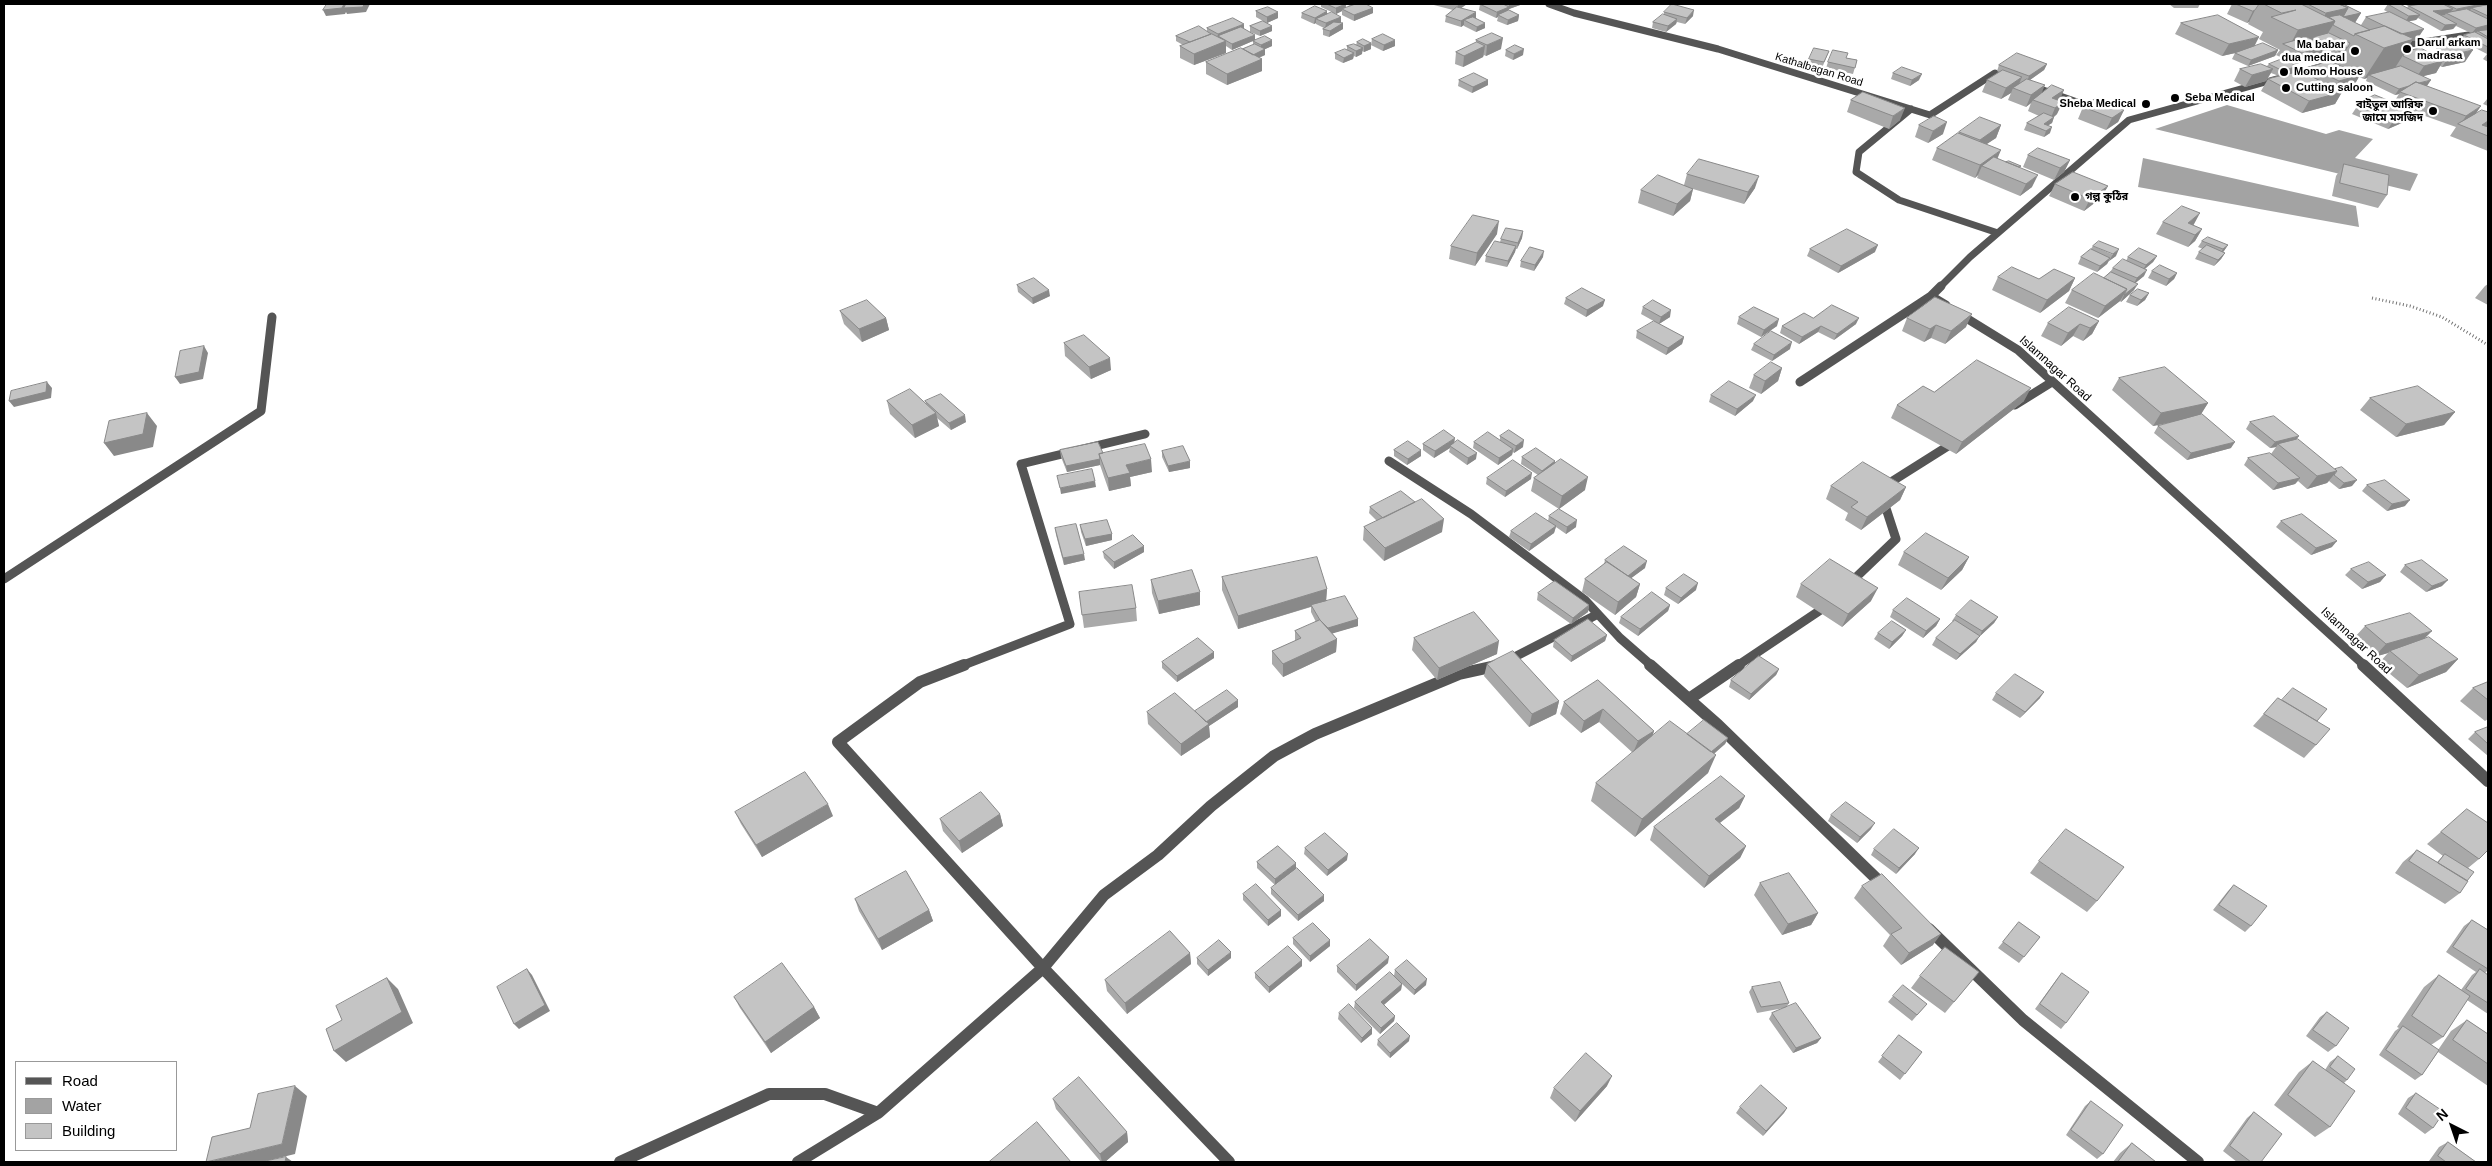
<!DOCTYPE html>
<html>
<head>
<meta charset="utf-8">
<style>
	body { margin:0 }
	#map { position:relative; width:2492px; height:1166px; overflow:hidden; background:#fff; font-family:Arial,sans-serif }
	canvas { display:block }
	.frame { position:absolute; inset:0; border:5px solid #000; pointer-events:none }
	.legend { position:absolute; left:15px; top:1061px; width:162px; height:90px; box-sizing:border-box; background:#fff; border:1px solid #999; margin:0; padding:6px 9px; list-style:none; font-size:15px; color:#000 }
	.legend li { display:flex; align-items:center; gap:10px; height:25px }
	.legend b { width:25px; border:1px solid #999 }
	.north { position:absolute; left:2427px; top:1101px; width:50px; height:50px; -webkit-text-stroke:4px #fff; paint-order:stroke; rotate:319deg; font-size:14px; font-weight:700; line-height:20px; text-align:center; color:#000 }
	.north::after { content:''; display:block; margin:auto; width:18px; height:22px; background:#000; clip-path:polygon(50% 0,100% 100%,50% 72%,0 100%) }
</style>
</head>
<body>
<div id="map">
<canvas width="2492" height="1166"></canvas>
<div class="frame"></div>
<ul class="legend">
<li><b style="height:6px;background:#555"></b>Road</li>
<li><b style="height:14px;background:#a3a3a3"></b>Water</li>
<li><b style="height:14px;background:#c4c4c4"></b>Building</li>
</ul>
<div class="north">N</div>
</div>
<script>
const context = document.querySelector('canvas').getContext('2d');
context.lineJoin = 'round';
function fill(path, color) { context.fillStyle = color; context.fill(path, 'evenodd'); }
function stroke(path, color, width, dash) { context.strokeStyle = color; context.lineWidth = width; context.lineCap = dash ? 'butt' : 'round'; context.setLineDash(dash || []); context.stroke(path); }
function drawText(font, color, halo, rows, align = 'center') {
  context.font = font + ' Arial,"Noto Sans Bengali",sans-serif'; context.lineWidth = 5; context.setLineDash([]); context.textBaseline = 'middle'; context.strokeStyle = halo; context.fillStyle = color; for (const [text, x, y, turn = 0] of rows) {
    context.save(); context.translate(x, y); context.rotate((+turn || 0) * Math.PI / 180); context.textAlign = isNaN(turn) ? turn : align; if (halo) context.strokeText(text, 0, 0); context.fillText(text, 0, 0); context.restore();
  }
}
fill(new Path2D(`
	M2227,105L2326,134L2339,130L2373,139L2355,158L2418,174L2410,191L2155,129Z
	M2143,158L2356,206L2359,227L2138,187Z`), '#a3a3a3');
stroke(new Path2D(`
	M2372,298L2410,306L2442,317L2488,345`), '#777', 3, [1, 2.5]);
stroke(new Path2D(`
	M1549,4L1574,13L1718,49L1930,115L1995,73L2097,109
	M2397,46L2488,32
	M1911,109L1859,152L1856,172L1899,200L1998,233
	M1940,287L1970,257L2129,120L2352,58`), '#555', 7);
stroke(new Path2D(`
	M1941,286L1931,296L1946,305
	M1958,313L2018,350L2365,666
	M1800,382L1931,296
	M2015,405L2052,382
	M1389,461L1471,514L1585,600L1620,638L1652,666
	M4,579L261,411L272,317
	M1849,584L1896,539L1882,496L1891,482L1956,441
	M961,666L1070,624L1021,464L1145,434
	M1497,666L1598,614
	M1737,666L1828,605`), '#555', 9);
stroke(new Path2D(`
	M1650,665L1718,725L1884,886
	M2363,665L2488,781
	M1689,699L1739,665
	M1929,929L2023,1020L2198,1162
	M620,1162L769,1094H825L878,1113
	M798,1162L878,1113L1043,968L838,742L920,682L964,665
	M1229,1162L1043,968L1104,895L1158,855L1211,806L1274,756L1315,734L1459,674L1500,665`), '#555', 12);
fill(new Path2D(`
	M1321,4H1366L1373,13L1354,21L1342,15V11L1336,14L1321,7ZM1346,4L1350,6L1346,8Z
	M1430,4H1467L1461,8L1476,18L1485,28L1476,32L1464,26V25L1461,27L1445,22L1446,16L1453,10Z
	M1480,4H1523L1509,9V10L1519,15L1518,21L1507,25L1497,21L1498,17L1496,18L1479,10Z
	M2169,4H2200L2198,8H2174Z
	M2232,4H2343L2361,13L2355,23L2361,25L2366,17L2389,13L2384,10L2388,4L2407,8L2408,6L2404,4H2488V62L2483,59L2487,54L2460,40L2464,35L2471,33L2456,26L2453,29L2441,31L2418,18L2416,20L2408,21L2416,41H2412L2406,51L2434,55L2437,49L2465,62L2442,67L2440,66L2436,73L2423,76L2427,86L2476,114L2488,112V151L2450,136L2456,127L2411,111L2404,122L2388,129L2352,114L2360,102H2394L2399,94L2395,95L2366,81L2367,78L2364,79L2359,77L2353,87L2340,91L2342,92L2335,104L2302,113L2261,91L2268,79L2279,76L2271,73L2266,81L2245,87L2234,81L2240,69L2267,66L2269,64L2293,72L2285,75L2306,74L2310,67L2337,64L2341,58L2333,60L2321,55L2320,58L2295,64L2276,55L2280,50L2259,39L2263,32L2248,24L2249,22L2247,23L2227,14Z
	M1256,11L1278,18L1267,23L1272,31L1260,36L1250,32V26L1263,21L1256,17Z
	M1664,12L1693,16L1685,24L1677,22L1676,24L1666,32L1652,28L1653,22L1664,15Z
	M1302,13L1327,14L1341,17V23H1343V29L1329,37L1323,35V29L1324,28L1316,24V23L1314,24L1301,18Z
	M2181,23L2255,46L2278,50L2275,56L2248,66L2232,59L2235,53L2222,56L2175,34Z
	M1207,28L1244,29L1255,40L1272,46L1265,49V55L1259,58L1262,59V71L1227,85L1206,74V62L1253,45V41L1232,50L1226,46V53L1194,65L1180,58V46L1183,45L1176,41V36L1207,31Z
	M1372,39L1395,46L1383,51L1371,45Z
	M1476,40L1501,49L1486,56L1484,55L1483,57L1463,67L1455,64L1456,52L1476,43Z
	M1357,42L1371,43V49L1364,52L1362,51V54L1356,57L1354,56L1353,59L1343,63L1335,59V53L1347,50V46L1356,45Z
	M1506,50L1523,55L1513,60L1505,56Z
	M1829,51L1822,68L1807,65L1809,59Z
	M1846,58L1857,60L1853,74L1826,68L1828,62Z
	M2047,64L2044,70L2030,80L2041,93L2059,101L2057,114L2054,117L2052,123L2048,125L2050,133L2044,137L2024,130L2027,123L2039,116L2028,111L2031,103L2026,107L2008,100L2011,93L2001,99L1982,92L1987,80L1999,72L1997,71L1999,65Z
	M1893,73L1919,80L1910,86L1891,79Z
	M1459,80H1488V85L1472,93L1458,86Z
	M1863,92L1900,120L1889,129L1847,112L1851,100Z
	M2488,98V106L2483,104Z
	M2083,107L2124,110L2118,122L2106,130L2078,119Z
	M1919,125L1943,134L1928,143L1915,137Z
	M2001,125L1996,138L1986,144L1997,159L2006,162L2021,166L2020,168L2032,187L2020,196L1977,178L1978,175L1975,178L1932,160L1937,148L1958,133L1959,132Z
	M2028,155L2070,160L2064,172L2054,180L2023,167Z
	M2344,164L2387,195L2378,208L2332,196L2336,176Z
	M1687,174L1755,188L1744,204L1693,189L1690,201L1673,216L1638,203L1641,190L1684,185Z
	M2055,184L2108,186L2101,198L2084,211L2049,196Z
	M2163,222L2193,225L2202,229L2195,241L2188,247L2156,234Z
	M1523,231L1522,238L1517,249H1516L1515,252L1507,267L1485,262L1486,256L1500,242L1501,239Z
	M1497,234L1475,266L1449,259L1451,246Z
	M2202,241L2228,245L2223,252L2225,253L2221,259L2214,266L2195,259L2199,252L2203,249L2198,247Z
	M2093,246L2116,256L2109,261L2107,264L2097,272L2078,264L2081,257L2090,250Z
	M1810,249L1875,252L1838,273L1807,256Z
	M2157,256L2153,262L2145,269L2144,276L2135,283L2134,290L2121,302L2120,301L2098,318L2065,303L2072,290L2104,278L2110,272L2113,268L2126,261L2128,257Z
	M1543,257L1534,271L1520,267L1521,261Z
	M2152,271L2177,273L2174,279L2166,286L2148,278Z
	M1998,277L2039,279L2075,278L2069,291L2040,313L1992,290Z
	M2488,284V305L2475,298L2485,286Z
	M1017,285L1050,296L1033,304L1018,292Z
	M2149,293L2145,300L2137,306L2126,302L2130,295Z
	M1566,298L1603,306L1586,317L1564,304Z
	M1643,307L1670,317L1659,324L1641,314Z
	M840,311L886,318L889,330L862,342L844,324Z
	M1739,317L1777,326L1761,337L1737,324Z
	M1813,318L1856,324L1834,340L1818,332L1799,344L1780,333L1782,326Z
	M1907,318L1966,327L1945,344L1931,338L1924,342L1902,331Z
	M2099,321L2092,334L2083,341L2073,336L2061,346L2041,336L2048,323Z
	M1637,331L1684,337L1682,344L1666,355L1636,338Z
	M1064,343L1111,370L1091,379L1065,356Z
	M1754,344L1790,349L1772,361L1751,350Z
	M1782,368L1778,381L1761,394L1749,388L1754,375Z
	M2119,378L2208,403L2200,415L2231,448L2187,460L2154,433L2158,426L2183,420L2153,426L2112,390Z
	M1934,392L2024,401L1956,454L1891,418L1897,405Z
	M1711,395L1753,401L1735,416L1709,402Z
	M2370,398L2455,412L2444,425L2396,437L2360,410Z
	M887,401L926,403L925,401L966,422L951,430L937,418L939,426L915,438L890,414Z
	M2250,422L2296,440L2352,486L2339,489L2329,481L2327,483L2307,489L2298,481L2295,484L2273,490L2244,465L2248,458L2271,454L2276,447L2270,448L2246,429Z
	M1500,436L1523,447L1514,453L1513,452L1512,455L1498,465L1473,448L1474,442L1500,440Z
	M1455,443L1476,459L1467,465L1449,452L1450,448L1434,458L1423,450V444Z
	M1060,450L1103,453L1152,472L1130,477L1131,486L1109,491L1100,465L1067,472L1061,457Z
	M1394,450L1421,456L1407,465L1394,456Z
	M1162,451L1190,468L1169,472L1162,457Z
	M1522,457L1555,461V463L1585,490L1559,509L1531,491L1534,478L1538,475L1521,464Z
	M1487,478L1531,479L1505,497L1486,484Z
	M2367,485L2405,506L2387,511L2362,491Z
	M1831,486L1906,487L1900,500L1861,530L1845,520L1848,513L1826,499Z
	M1415,502L1442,532L1384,561L1363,540L1364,527L1377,521L1369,513L1370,507Z
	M1549,516L1576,527L1566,534L1556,527L1554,533L1529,551L1509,537L1511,531L1548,521Z
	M2281,521L2332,547L2311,555L2276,527Z
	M1080,525L1112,534V540L1086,546L1081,532Z
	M1055,528L1085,560L1064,565L1056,535Z
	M1103,552H1144L1114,569L1104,558Z
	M1904,552L1969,557L1962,570L1941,590L1898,565Z
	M1605,560L1645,568L1631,578L1640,584L1636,597L1615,615L1582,592L1585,579L1604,564Z
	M2405,565L2442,586L2426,592L2400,572Z
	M2351,569L2386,575L2380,582L2362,589L2345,575Z
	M1222,577L1327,589L1326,601L1358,619V626L1332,633L1337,639L1336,652L1283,677L1272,664V651L1295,641V631L1316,622L1311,612V607L1238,629L1222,590Z
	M1151,580L1200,605L1159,614L1152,593Z
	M1801,584L1871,601L1842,627L1796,597Z
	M1666,588L1696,590L1678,604L1664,595Z
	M1079,592L1136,608L1137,621L1084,628Z
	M1538,593L1589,605L1588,612L1571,624L1537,600Z
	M1670,605L1668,611L1638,636L1619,623L1621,617Z
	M1893,610L1940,619L1936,626L1923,638L1890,617Z
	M1956,615L1998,617L1994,623L1979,637L1976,642L1956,660L1932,645L1936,638L1953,622L1952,621Z
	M2365,626L2425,638L2458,659L2446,672L2407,688L2378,664L2388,653L2374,657L2354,638Z
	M1906,630L1902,636L1889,649L1874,639L1878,633Z
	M1607,635L1605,641L1571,662L1553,647L1554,640Z
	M1414,638L1497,654L1437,680L1412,650Z
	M1214,652V658L1177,682L1162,668V662Z
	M1487,664L1559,701L1556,714L1529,727L1484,676Z
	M1779,669L1776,675L1749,700L1729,687L1731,680Z
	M1598,680L1654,731L1652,737L1687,734L1728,738L1725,744L1714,754L1708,773L1635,837L1591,801L1596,783L1633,753L1599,722L1581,733L1560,714L1564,702Z
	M2488,682V719L2485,721L2460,701L2473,688Z
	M1996,693L2040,698L2020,718L1992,700Z
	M2278,698L2317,721L2316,745L2304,758L2253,726Z
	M1238,700V707L1209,726L1210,737L1181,756L1148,724L1147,712L1195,711Z
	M2488,727V756L2468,739L2475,732Z
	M1745,796L1739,808L1720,823L1746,846L1740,858L1704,888L1650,840L1654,827Z
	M2467,809L2479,859L2468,868L2467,881L2460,893L2445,904L2395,873L2403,862L2417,850L2437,862L2443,856L2427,844Z
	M735,812L833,816L762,857L741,824Z
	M1000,814L1003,826L962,853L943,831L940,819Z
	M1831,815L1871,829L1857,843L1828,821Z
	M1278,846L1275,885L1257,868V862Z
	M1305,848L1347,860L1327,876L1304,854Z
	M1874,849L1915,854L1896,874L1871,855Z
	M2039,861L2097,901L2087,912L2030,873Z
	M1760,883L1818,913L1811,925L1782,935L1754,895Z
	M2234,885L2251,926L2245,932L2213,910L2228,891Z
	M1862,886L1933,945L1901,965L1883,946L1890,935L1854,898Z
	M1271,888L1324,901L1298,921L1271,894Z
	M1243,894L1281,910V916L1268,926L1243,900Z
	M855,899L929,910L933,921L882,950L859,911Z
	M2472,920L2488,930V970L2485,973L2488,975V1014L2467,1000L2443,1037L2431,1045L2438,1050L2451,1031L2467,1020L2488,1034V1086L2438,1052L2422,1075L2415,1080L2379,1055L2395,1031L2399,1028L2397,1027L2424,987L2439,975L2461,990L2472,975L2476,972L2446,952L2464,926Z
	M2019,922L2040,937L2019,963L1998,948Z
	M1293,938L1330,946L1310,962L1293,944Z
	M1190,953L1191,964L1127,1014L1107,991L1105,980Z
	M1197,958H1231L1208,976L1197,964Z
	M1302,960V966L1269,993L1255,978V973Z
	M1388,963L1356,991L1337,972V966Z
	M1395,970L1426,985L1414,995L1402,984L1401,990L1384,1005L1395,1016L1394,1021L1380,1034L1354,1008L1355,1002L1394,976Z
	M1979,972L1945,1013L1911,988L1920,976Z
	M2062,973L2066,1023L2061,1029L2035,1009L2057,979Z
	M1752,987L1789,1003L1786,1008L1821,1038L1817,1043L1793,1053L1769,1019L1772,1013L1784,1008L1757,1013L1749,992Z
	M1893,996L1927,1004L1912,1021L1888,1002Z
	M734,997L814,1007L820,1018L771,1053L740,1008Z
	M2327,1012L2336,1046L2328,1052L2306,1036L2320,1017Z
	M1339,1013L1372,1034L1361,1043L1338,1019Z
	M1899,1035L1922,1052L1900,1080L1878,1062Z
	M1378,1040L1409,1041L1390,1058L1377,1045Z
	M2338,1056L2347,1080L2344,1083L2330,1127L2315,1137L2274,1105L2299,1072L2313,1061L2325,1070L2330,1062Z
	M1607,1086L1575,1122L1550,1098L1554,1088Z
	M2416,1093L2433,1128L2425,1134L2398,1114L2408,1098Z
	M1053,1099L1127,1132L1128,1142L1105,1162H1101L1056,1109Z
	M2091,1101L2103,1154L2097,1159L2066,1135L2085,1106Z
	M1740,1107L1787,1108L1763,1136L1736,1113Z
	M2254,1112L2261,1162H2237L2223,1151L2247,1118Z
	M2448,1142L2476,1162H2431L2429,1161L2439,1147Z
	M2132,1143L2156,1162H2113L2120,1153Z`), '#a9a9a9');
fill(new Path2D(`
	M344,4H370L366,12L347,14L346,12L345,14L326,16L323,10Z
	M1346,4L1345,10L1342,9V11L1336,14V8Z
	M1458,4H1467L1457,11Z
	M1509,4H1523L1509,9L1508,12L1498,15V17L1496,18L1497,12L1509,7Z
	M2482,4H2488L2485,8H2471L2470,11L2453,15L2457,9Z
	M1373,8V13L1354,21V15Z
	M2348,8L2361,13L2354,24L2333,25L2323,41L2314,37L2308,46L2289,47L2298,30L2322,20L2326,13Z
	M2453,9L2449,14L2446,13L2445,15L2430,17L2433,11Z
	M1694,10L1693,16L1685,24L1687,18Z
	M2255,10L2249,22L2247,23L2253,11Z
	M1327,11V17L1316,19V23L1314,24L1315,18Z
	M1278,12V18L1267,23V17Z
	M1476,12V18L1464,20V25L1461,27V21Z
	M1519,15L1518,21L1507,25L1508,20Z
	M2420,15L2416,20L2405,22L2409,16Z
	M1341,17V23L1325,29L1326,23Z
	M1677,19L1676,24L1666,32L1668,26Z
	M1343,23V29L1329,37L1330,31Z
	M1485,23V28L1476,32L1477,27Z
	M1244,24V29L1218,40V34Z
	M2457,24L2453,29L2441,31L2445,25Z
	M2488,25V30L2478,31L2477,32L2472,33L2476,28Z
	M1272,26V31L1260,36V31Z
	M2424,29L2416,41H2412L2393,71L2369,75L2367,78L2364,79L2384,48L2399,34Z
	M1255,35V40L1232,50V44Z
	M2259,37L2253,49L2222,56L2229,44Z
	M1503,38L1501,49L1486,56L1487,45Z
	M1272,40V46L1261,51V45Z
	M1395,40V46L1383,51L1384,45Z
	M1226,41V53L1194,65V54Z
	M1371,43V49L1364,52V46Z
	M1485,46L1483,57L1463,67L1464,56Z
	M2327,46L2320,58L2295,64L2302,53Z
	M2348,47L2341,58L2333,60L2340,49Z
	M1363,48L1362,54L1356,57V51Z
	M1265,49V55L1250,61V56Z
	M1524,49L1523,55L1513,60L1514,54Z
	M2278,50L2275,56L2248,66L2251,60Z
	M2473,50L2465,62L2442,67L2450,55Z
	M1354,53L1353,59L1343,63L1344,58Z
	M1262,59V71L1227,85V74Z
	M2443,61L2436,73L2416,78L2424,66Z
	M2047,64L2044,70L2027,82L2029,76Z
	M2297,66L2293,72L2279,77L2283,71Z
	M2273,69L2266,81L2245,87L2252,75Z
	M1922,74L1919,80L1910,86L1912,80Z
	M2360,75L2353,87L2332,93L2339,81Z
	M2022,77L2017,89L2013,88L2011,93L2001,99L2006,88Z
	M1488,80V85L1472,93L1473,87Z
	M2431,80L2427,86L2400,92L2399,94L2395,95L2399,89Z
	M2045,85L2040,97L2033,100L2031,103L2026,107L2031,95Z
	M2064,90L2059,102L2052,98Z
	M2342,92L2335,104L2302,113L2309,101Z
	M2063,102L2057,114L2050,120L2055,108Z
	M2481,106L2473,118L2460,125L2466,116Z
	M1905,108L1900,120L1889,129L1893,116Z
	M2124,110L2118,122L2106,130L2112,118Z
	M2412,110L2404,122L2388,129L2396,117Z
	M2054,117L2052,123L2041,130L2044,124Z
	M2488,121V128L2482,125Z
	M1947,122L1943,134L1928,143L1933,131Z
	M2001,125L1996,138L1975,152L1980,140Z
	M2052,127L2050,133L2044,137L2046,131Z
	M2001,150L1996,162L1982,166L1978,175L1975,178L1980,165Z
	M2070,160L2064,172L2054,180L2060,168Z
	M2038,175L2032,187L2020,196L2026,184Z
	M1759,176L1755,188L1744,204L1748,192Z
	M2108,186L2101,198L2084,211L2090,199Z
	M1693,189L1690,201L1673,216L1677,204Z
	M2200,213L2193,226L2188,223Z
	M1499,221L1497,234L1475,266L1477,253Z
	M2202,229L2195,241L2188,247L2195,235Z
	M1523,231L1522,238L1517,249L1518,243Z
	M1878,245L1875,252L1838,273L1841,266Z
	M2228,245L2224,251L2219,256L2223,249Z
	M1516,246L1515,252L1507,267L1508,261Z
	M2119,249L2116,256L2109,261L2113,254Z
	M1544,251L1543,257L1534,271L1535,265Z
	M2225,253L2221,259L2214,266L2218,260Z
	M2157,256L2153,262L2142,271L2146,265Z
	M2110,258L2107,264L2097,272L2100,266Z
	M2147,270L2144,276L2133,285L2137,278Z
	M2177,273L2174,279L2166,286L2169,279Z
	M2075,278L2069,291L2040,313L2047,300Z
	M2138,284L2134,290L2121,302L2124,295Z
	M2127,289L2120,301L2098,318L2105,306Z
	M1049,290L1050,296L1033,304L1032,298Z
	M2149,293L2145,300L2137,306L2141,300Z
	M1605,300L1603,306L1586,317L1587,310Z
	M1671,310L1670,317L1659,324L1661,317Z
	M1972,314L1966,327L1945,344L1951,331Z
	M886,318L889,330L862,342L859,329Z
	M1859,318L1856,324L1834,340L1837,334Z
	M1779,319L1777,326L1761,337L1764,330Z
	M2099,321L2092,334L2083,341L2090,328Z
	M2080,324L2073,336L2061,346L2068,333Z
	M1936,325L1931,338L1924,342L1930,329Z
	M1821,326L1818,332L1799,344L1802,337Z
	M1684,337L1682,344L1666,355L1668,348Z
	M1792,342L1790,349L1772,361L1774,355Z
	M204,346L208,353L203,379L180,384L175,377Z
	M1110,358L1111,370L1091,379L1089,367Z
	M1782,368L1778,381L1761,394L1765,381Z
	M47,382L52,388L51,398L14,407L9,401Z
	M2031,388L2024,401L1956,454L1962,442Z
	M1756,395L1753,401L1735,416L1737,409Z
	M2208,403L2200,416L2153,426L2161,413Z
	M2455,412L2444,425L2396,437L2406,424Z
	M147,413L157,426L153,447L114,456L104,443Z
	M936,413L939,426L915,438L912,425Z
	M965,415L966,422L951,430L949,423Z
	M2299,436L2294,443L2278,444L2276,447L2270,448L2275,442Z
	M1455,438L1454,445L1450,446V448L1434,458L1435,451Z
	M1524,440L1523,447L1514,453L1516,446Z
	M2235,442L2231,448L2187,460L2191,453Z
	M1513,449L1512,455L1498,465L1499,458Z
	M1421,450V456L1407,465L1408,459Z
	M1477,453L1476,459L1467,465L1468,458Z
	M1100,459V465L1067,472L1066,466Z
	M1151,459L1152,472L1130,477L1131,486L1109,491L1108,478L1126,465Z
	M1190,461V468L1169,472L1168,466Z
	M1555,461L1554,468L1541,477L1542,471Z
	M2337,471L2327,483L2307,489L2317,476Z
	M1532,473L1531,479L1505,497L1506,491Z
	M1588,477L1585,490L1559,509L1562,496Z
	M2300,478L2295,484L2273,490L2278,483Z
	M2357,480L2352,486L2339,489L2344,483Z
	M1095,481L1096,487L1061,494L1060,488Z
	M1906,487L1900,500L1861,530L1867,517Z
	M2410,500L2405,506L2387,511L2392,504Z
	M1444,519L1442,532L1384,561L1385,548Z
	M1577,520L1576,527L1566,534L1567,527Z
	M1556,526L1554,533L1529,551L1531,544Z
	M1112,534V540L1086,546L1085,539Z
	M2337,541L2332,547L2311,555L2316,548Z
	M1144,546V552L1114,569V562Z
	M1084,554L1085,560L1064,565L1063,558Z
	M1969,557L1962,570L1941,590L1948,578Z
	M1647,561L1645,568L1626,582L1628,576Z
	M2386,575L2380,582L2362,589L2368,582Z
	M2448,580L2442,586L2426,592L2432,586Z
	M1698,583L1696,590L1678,604L1681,598Z
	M1640,584L1636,597L1615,615L1618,602Z
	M1878,588L1871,601L1842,627L1848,614Z
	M1327,589L1326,602L1238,629V616Z
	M1200,592V605L1159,614L1158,601Z
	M1589,605L1588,612L1571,624L1573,618Z
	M1670,605L1668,611L1638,636L1640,629Z
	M1998,617L1994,623L1979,637L1976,642L1956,660L1960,654L1980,636L1982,631Z
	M1358,619V626L1324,636V629Z
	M1940,619L1936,626L1923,638L1926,631Z
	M1906,630L1902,636L1889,649L1892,642Z
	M2432,631L2419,644L2390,651L2388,653L2374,657L2386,644Z
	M1607,635L1605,641L1571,662L1572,656Z
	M1337,639L1336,652L1283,677V664Z
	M1499,641L1497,654L1437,680L1439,668Z
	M1214,652V658L1177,682V676Z
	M2458,659L2446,672L2407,688L2419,675Z
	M1779,669L1776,675L1749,700L1751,694Z
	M2044,692L2040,698L2020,718L2025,712Z
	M1238,700V707L1209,726L1210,737L1181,756V744L1206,722Z
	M1559,701L1556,714L1529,727L1532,714Z
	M1603,709L1599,722L1581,733L1584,721Z
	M1654,731L1650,743L1633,753L1638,741Z
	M1728,738L1725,744L1699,766L1701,760Z
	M1716,755L1708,773L1635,837L1642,819Z
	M1745,796L1739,808L1709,831L1715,819Z
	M828,804L833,816L762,857L756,845Z
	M1000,814L1003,826L962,853L959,841Z
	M1875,823L1871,829L1857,843L1860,837Z
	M1746,846L1740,858L1704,888L1709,876Z
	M1919,848L1915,854L1896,874L1899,868Z
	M1348,854L1347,860L1327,876L1328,870Z
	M1296,863V869L1275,885V879Z
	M1324,895V901L1298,921V915Z
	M929,910L933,921L882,950L878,939Z
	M1281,910V916L1268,926V920Z
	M1818,913L1811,925L1782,935L1788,924Z
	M1941,934L1933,945L1901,965L1909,953Z
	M1330,940V946L1310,962V956Z
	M1231,952V958L1208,976V970Z
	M1190,953L1191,964L1127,1014L1125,1003Z
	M1389,957L1388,963L1356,991V985Z
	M1302,960V966L1269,993V987Z
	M527,969L532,975L550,1011L519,1029L514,1024Z
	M387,978L398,989L413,1023L346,1062L334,1051Z
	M1427,979L1426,985L1414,995L1415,990Z
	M1402,984L1401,990L1380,1008L1381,1002Z
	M814,1007L820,1018L771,1053L765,1042Z
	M1395,1016L1394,1021L1380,1034L1381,1028Z
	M1372,1028V1034L1361,1043L1362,1038Z
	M1410,1036L1409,1041L1390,1058V1053Z
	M1821,1038L1817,1043L1793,1053L1796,1048Z
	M1612,1076L1607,1086L1575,1122L1580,1111Z
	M295,1086L307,1096L295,1154L262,1162H207L282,1144Z
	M1787,1108L1784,1113L1763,1136L1766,1131Z
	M1127,1132L1128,1142L1105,1162H1102L1100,1154Z
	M286,1157L293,1162H285Z`), '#898989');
const building = new Path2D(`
	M327,4H344L342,8L323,10Z
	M346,4H364L363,7L344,8Z
	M1327,4H1346L1336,8Z
	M1356,4H1366L1373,8L1354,15L1342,9Z
	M1480,4H1503L1509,7L1497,12Z
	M1672,4L1694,10L1687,18L1664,12Z
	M2236,4H2259L2255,10L2253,11Z
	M2264,4H2301L2335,21L2298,30L2271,17L2296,10L2282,13Z
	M2308,4H2339L2348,8L2326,13Z
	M2339,4H2343L2361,13L2343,17L2348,8Z
	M2388,4H2400L2420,15L2409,16Z
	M2422,4H2443L2453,9L2433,11L2457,24L2445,25L2409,6Z
	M2446,4H2482L2457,9Z
	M2488,5V16L2471,8Z
	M1315,6L1327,11L1315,18L1302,13Z
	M1268,7L1278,12L1267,17L1256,11Z
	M1457,7L1476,12L1461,21L1446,16Z
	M2467,9L2488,19V25L2476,28L2446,13Z
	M1509,10L1519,15L1508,20L1498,15Z
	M1332,12L1341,17L1326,23L1316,19Z
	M2390,12L2424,29L2401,34L2366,17Z
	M1663,14L1677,19L1668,26L1653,22Z
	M2218,15L2259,37L2229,44L2181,23Z
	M2340,15L2370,30L2355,34L2354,36L2333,25L2335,21L2329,17Z
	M1473,17L1485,23L1477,27L1464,20Z
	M1233,18L1244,24L1218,34L1207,28Z
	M1263,21L1272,26L1260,31L1250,26Z
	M1334,22L1343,23L1330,31L1323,29Z
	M1199,26L1211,34L1190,42L1176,36Z
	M2385,26L2414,39L2384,48L2355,34Z
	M1241,27L1255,35L1232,44L1218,36Z
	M2488,30V37L2478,31Z
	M2475,32L2488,39V47L2464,35Z
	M1492,33L1503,38L1487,45L1476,40Z
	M2329,33L2350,43L2348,47L2340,49L2314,37Z
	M1212,34L1226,41L1194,54L1180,46Z
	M1383,34L1395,40L1384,45L1372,39Z
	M1265,36L1272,40L1261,45L1253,41Z
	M2307,37L2327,46L2302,53L2283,44Z
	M1363,39L1371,43L1364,46L1357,42Z
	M1477,42L1485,46L1464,56L1456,52Z
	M2263,43L2278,50L2251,60L2235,53Z
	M1255,44L1265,49L1253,55L1243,49Z
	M1354,44L1363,48L1356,51L1347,46Z
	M2460,44L2473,50L2450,55L2437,49Z
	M1515,45L1524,49L1514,54L1506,50Z
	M1241,48L1262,59L1227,74L1206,62Z
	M1814,48L1829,51L1824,62L1809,59Z
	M2421,48L2443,61L2424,66L2403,56L2406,51H2407Z
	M1345,49L1354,53L1344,58L1335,53Z
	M1833,50L1848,53L1846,58L1857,60L1855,68L1828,62Z
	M2017,53L2047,64L2029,76L1999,65Z
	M2282,59L2297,66L2283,71L2269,64Z
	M2330,61L2360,75L2339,81L2310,67Z
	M2261,64L2273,69L2252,75L2240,69Z
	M2401,66L2431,80L2419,83L2416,82L2409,86L2399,89L2369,75Z
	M1902,67L1922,74L1912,80L1893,73Z
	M2003,70L2022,77L2006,88L1987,80Z
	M2301,71L2342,92L2309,101L2268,79Z
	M1474,73L1488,80L1473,87L1459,80Z
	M2027,79L2045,85L2031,95L2013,88Z
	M2416,82L2481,106L2466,116L2400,92Z
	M2052,85L2064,90L2052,98L2063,102L2055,108L2033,100Z
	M1863,92L1905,108L1893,116L1851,100Z
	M2375,95L2412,110L2396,117L2360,102Z
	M2095,99L2124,110L2112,118L2083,107Z
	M2482,110L2488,112V121L2482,125L2488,127V136L2458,124Z
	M2044,113L2054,117L2044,124L2052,127L2046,131L2027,123Z
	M1934,116L1947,122L1933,131L1919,125Z
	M1980,117L2001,125L1980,140L1959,132Z
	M1958,133L2001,150L1980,165L1937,148Z
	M2038,148L2070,160L2060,168L2028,155Z
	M1994,157L2038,175L2026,184L1982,166Z
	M1699,159L1759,176L1748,192L1687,174Z
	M2009,161L2021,166L2019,167L2006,162Z
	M2344,164L2389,175L2387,195L2340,183Z
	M2073,172L2108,186L2090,199L2055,184Z
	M1658,175L1693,189L1677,204L1641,190Z
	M2182,206L2200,213L2188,223L2202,229L2195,235L2163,222Z
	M1473,215L1499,221L1477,253L1451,246Z
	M1506,228L1523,231L1518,243L1501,239Z
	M1847,229L1878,245L1841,266L1810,249Z
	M2208,237L2228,245L2223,249L2202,241Z
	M1495,241L1516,246L1508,261L1486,256Z
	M2099,241L2119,249L2113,254L2093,246Z
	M2207,245L2225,253L2218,260L2199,252Z
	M1530,247L1544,251L1535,265L1521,261Z
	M2139,248L2157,256L2146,265L2128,257Z
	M2091,249L2110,258L2100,266L2081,257Z
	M2123,259L2147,270L2137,278L2113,268Z
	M2160,265L2177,273L2169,279L2152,271Z
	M2012,267L2039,279L2054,269L2075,278L2047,300L1998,277Z
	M2111,272L2138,284L2124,295L2127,289L2104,278Z
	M2094,273L2127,289L2105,306L2072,290Z
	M1034,278L1049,290L1032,298L1017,285Z
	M1582,288L1605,300L1587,310L1566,298Z
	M2138,289L2149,293L2141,300L2130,295Z
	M1935,297L1972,314L1951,331L1936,325L1930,329L1907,318Z
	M867,300L886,318L859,329L840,311Z
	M1653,300L1671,310L1661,317L1643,307Z
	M1832,305L1859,318L1837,334L1821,326L1802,337L1782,326L1804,313L1813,318Z
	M1754,307L1779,319L1764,330L1739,317Z
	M2069,307L2099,321L2090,328L2080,324L2068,333L2048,323Z
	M1654,321L1684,337L1668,348L1637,331Z
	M1771,331L1792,342L1774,355L1754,344Z
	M1084,335L1110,358L1089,367L1064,343Z
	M204,346L199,372L175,377L180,351Z
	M1977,360L2031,388L1962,442L1897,405L1923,386L1934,392Z
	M1771,362L1782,368L1765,381L1754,375Z
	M2165,367L2208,403L2161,413L2119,378Z
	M1729,381L1756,395L1737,409L1711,395Z
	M47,382L46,392L9,401L11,391Z
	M2418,386L2455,412L2406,424L2370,398Z
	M910,389L936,413L912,425L887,401Z
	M941,394L965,415L949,423L925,401Z
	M147,413L143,434L104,443L109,421Z
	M2202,414L2235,442L2191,453L2158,426Z
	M2274,416L2299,436L2275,442L2250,422Z
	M1444,430L1455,438L1435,451L1423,444Z
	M1509,430L1524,440L1516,446L1500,436Z
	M1488,432L1513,449L1499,458L1474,442Z
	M2298,439L2337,471L2317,476L2278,444Z
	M1458,440L1477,453L1468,458L1450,446Z
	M1408,441L1421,450L1408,459L1394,450Z
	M1098,442L1103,453L1099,454L1100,459L1066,466L1060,450Z
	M1145,444L1151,459L1126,465L1130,473L1108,478L1099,454Z
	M1183,446L1190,461L1168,466L1162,451Z
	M1536,448L1555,461L1542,471L1522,457Z
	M2270,453L2300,478L2278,483L2248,458Z
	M1561,459L1588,477L1562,496L1534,478Z
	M1513,460L1532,473L1506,491L1487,478Z
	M1863,462L1906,487L1867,517L1851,507L1858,502L1831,486Z
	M2342,467L2357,480L2344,483L2334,475L2337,471L2335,469Z
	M1092,469L1095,481L1060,488L1057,476Z
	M2385,480L2410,500L2392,504L2367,485Z
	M1401,491L1415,502L1383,518L1370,507Z
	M1422,499L1444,519L1385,548L1364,527Z
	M1559,509L1577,520L1567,527L1549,516Z
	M1536,513L1556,526L1531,544L1511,531Z
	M2302,514L2337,541L2316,548L2281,521Z
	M1107,520L1112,534L1085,539L1080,525Z
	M1076,524L1084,554L1063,558L1055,528Z
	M1926,533L1969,557L1948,578L1904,552Z
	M1133,535L1144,546L1114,562L1103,552Z
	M1624,546L1647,561L1628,576L1605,560Z
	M1317,557L1327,589L1238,616L1222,577Z
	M1830,559L1878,588L1848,614L1801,584Z
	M2422,560L2448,580L2432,586L2405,565Z
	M1607,562L1640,584L1618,602L1585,579Z
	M2369,562L2386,575L2368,582L2351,569Z
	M1192,570L1200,592L1158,601L1151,580Z
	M1684,574L1698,583L1681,598L1666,588Z
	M1555,581L1589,605L1573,618L1538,593Z
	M1132,585L1136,608L1082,615L1079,592Z
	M1652,592L1670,605L1640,629L1621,617Z
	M1345,596L1358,619L1328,628L1320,620L1311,605Z
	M1907,598L1940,619L1926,631L1893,610Z
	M1971,600L1998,617L1982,631L1956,615Z
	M1474,612L1499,641L1439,668L1414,638Z
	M2410,613L2432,631L2386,644L2365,626Z
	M1588,619L1607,635L1572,656L1554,640Z
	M1320,620L1337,639L1283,664L1272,651L1301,638L1295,631Z
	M1955,620L1980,636L1960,654L1936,638Z
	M1892,621L1906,630L1892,642L1878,633Z
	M2429,637L2458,659L2419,675L2390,651Z
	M1198,638L1214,652L1177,676L1162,662Z
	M1513,651L1559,701L1532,714L1487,664Z
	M1759,656L1779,669L1751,694L1731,680Z
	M2015,674L2044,692L2025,712L1996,693Z
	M1598,680L1654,731L1638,741L1603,709L1584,721L1564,702Z
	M2488,682V700L2473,688Z
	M2293,688L2327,709L2317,721L2282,700Z
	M1227,690L1238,700L1206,722L1195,711Z
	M1175,693L1209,724L1181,744L1147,712Z
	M2278,698L2330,729L2316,745L2264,714Z
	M1704,720L1728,738L1711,752L1687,734Z
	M1670,721L1716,755L1642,819L1596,783Z
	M2488,727V744L2475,732Z
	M805,772L828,804L756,845L735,812Z
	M1721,776L1745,796L1715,819L1746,846L1709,876L1654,827Z
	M981,792L1000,814L959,841L940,819Z
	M1846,802L1875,823L1860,837L1831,815Z
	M2467,809L2488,823V850L2479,859L2441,832Z
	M1894,829L1919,848L1899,868L1874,849Z
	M2066,829L2124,867L2097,901L2039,861Z
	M1325,833L1348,854L1328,870L1305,848Z
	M1278,846L1296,863L1275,879L1257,862Z
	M2417,850L2468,881L2460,893L2409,861Z
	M2445,854L2474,872L2467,881L2438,863Z
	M1297,868L1324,895L1298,915L1271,888Z
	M906,871L929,910L878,939L855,899Z
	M1789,873L1818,913L1788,924L1760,883Z
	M1882,874L1941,934L1909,953L1891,934L1902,928L1862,886Z
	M1256,884L1281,910L1268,920L1243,894Z
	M2234,885L2267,906L2251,926L2219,905Z
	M2472,920L2488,930V969L2453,947Z
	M2019,922L2040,937L2024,957L2003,942Z
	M1313,923L1330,940L1310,956L1293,938Z
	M1170,931L1190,953L1125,1003L1105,980Z
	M1370,939L1389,957L1356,985L1337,966Z
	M1219,940L1231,952L1208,970L1197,958Z
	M1288,946L1302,960L1269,987L1255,973Z
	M1945,947L1979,972L1954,1002L1920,976Z
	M1407,960L1427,979L1415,990L1395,970Z
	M782,963L814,1007L765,1042L734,997Z
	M527,969L545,1005L514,1024L497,987Z
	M2480,969L2488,975V1003L2466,989Z
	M1390,972L1402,984L1381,1002L1395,1016L1381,1028L1355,1002Z
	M2062,973L2089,992L2066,1023L2040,1004Z
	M2439,975L2470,996L2443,1037L2412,1016Z
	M387,978L402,1012L334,1051L326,1029L342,1020L336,1006Z
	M1780,982L1789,1003L1761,1007L1752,987Z
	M1903,985L1927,1004L1917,1015L1893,996Z
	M1796,1003L1821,1038L1796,1048L1772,1013Z
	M1349,1004L1372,1028L1362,1038L1339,1013Z
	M2327,1012L2349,1028L2336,1046L2313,1030Z
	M2467,1020L2488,1034V1064L2453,1040Z
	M1397,1023L1410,1036L1390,1053L1378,1040Z
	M2403,1026L2439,1050L2422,1075L2386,1050Z
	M1899,1035L1922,1052L1905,1074L1882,1056Z
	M1586,1053L1612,1076L1580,1111L1554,1088Z
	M2338,1056L2355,1069L2347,1080L2330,1067Z
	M2313,1061L2355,1091L2330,1127L2288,1095Z
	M1079,1077L1127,1132L1100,1154L1053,1099Z
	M1761,1085L1787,1108L1766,1131L1740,1107Z
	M295,1086L282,1144L206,1162L212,1137L250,1128L258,1094Z
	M2416,1093L2444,1112L2433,1128L2406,1108Z
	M2091,1101L2123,1125L2103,1154L2071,1130Z
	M2254,1112L2282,1134L2261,1162H2251L2230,1146Z
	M1037,1122L1071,1162H989Z
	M2448,1142L2476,1162H2446L2438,1156Z
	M2132,1143L2156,1162H2118Z
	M286,1157L285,1162H261Z`);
fill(building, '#c4c4c4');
stroke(building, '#898989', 1);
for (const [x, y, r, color] of [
	[2407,49,5,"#000"],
	[2355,51,5,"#000"],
	[2284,72,5,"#000"],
	[2286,88,5,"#000"],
	[2175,98,5,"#000"],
	[2146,104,5,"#000"],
	[2433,111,5,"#000"],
	[2075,197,5,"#000"]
]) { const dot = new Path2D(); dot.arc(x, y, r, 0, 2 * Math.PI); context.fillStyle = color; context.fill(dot); stroke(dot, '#fff', 2); }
drawText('bold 11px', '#000', '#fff', [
	["Darul arkam",2417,43],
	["madrasa",2417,56],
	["Ma babar",2345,45,"right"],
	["dua medical",2345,58,"right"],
	["Momo House",2294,72],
	["Cutting saloon",2296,88],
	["Seba Medical",2185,98],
	["Sheba Medical",2136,104,"right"],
	["বাইতুল আরিফ",2423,105,"right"],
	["জামে মসজিদ",2423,118,"right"],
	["গল্প কুঠির",2085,197]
], 'left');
drawText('11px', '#000', '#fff', [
	["Kathalbagan Road",1819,70,17]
]);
drawText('12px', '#000', '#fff', [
	["Islamnagar Road",2055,369,42],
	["Islamnagar Road",2356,641,43]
]);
</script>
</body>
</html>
